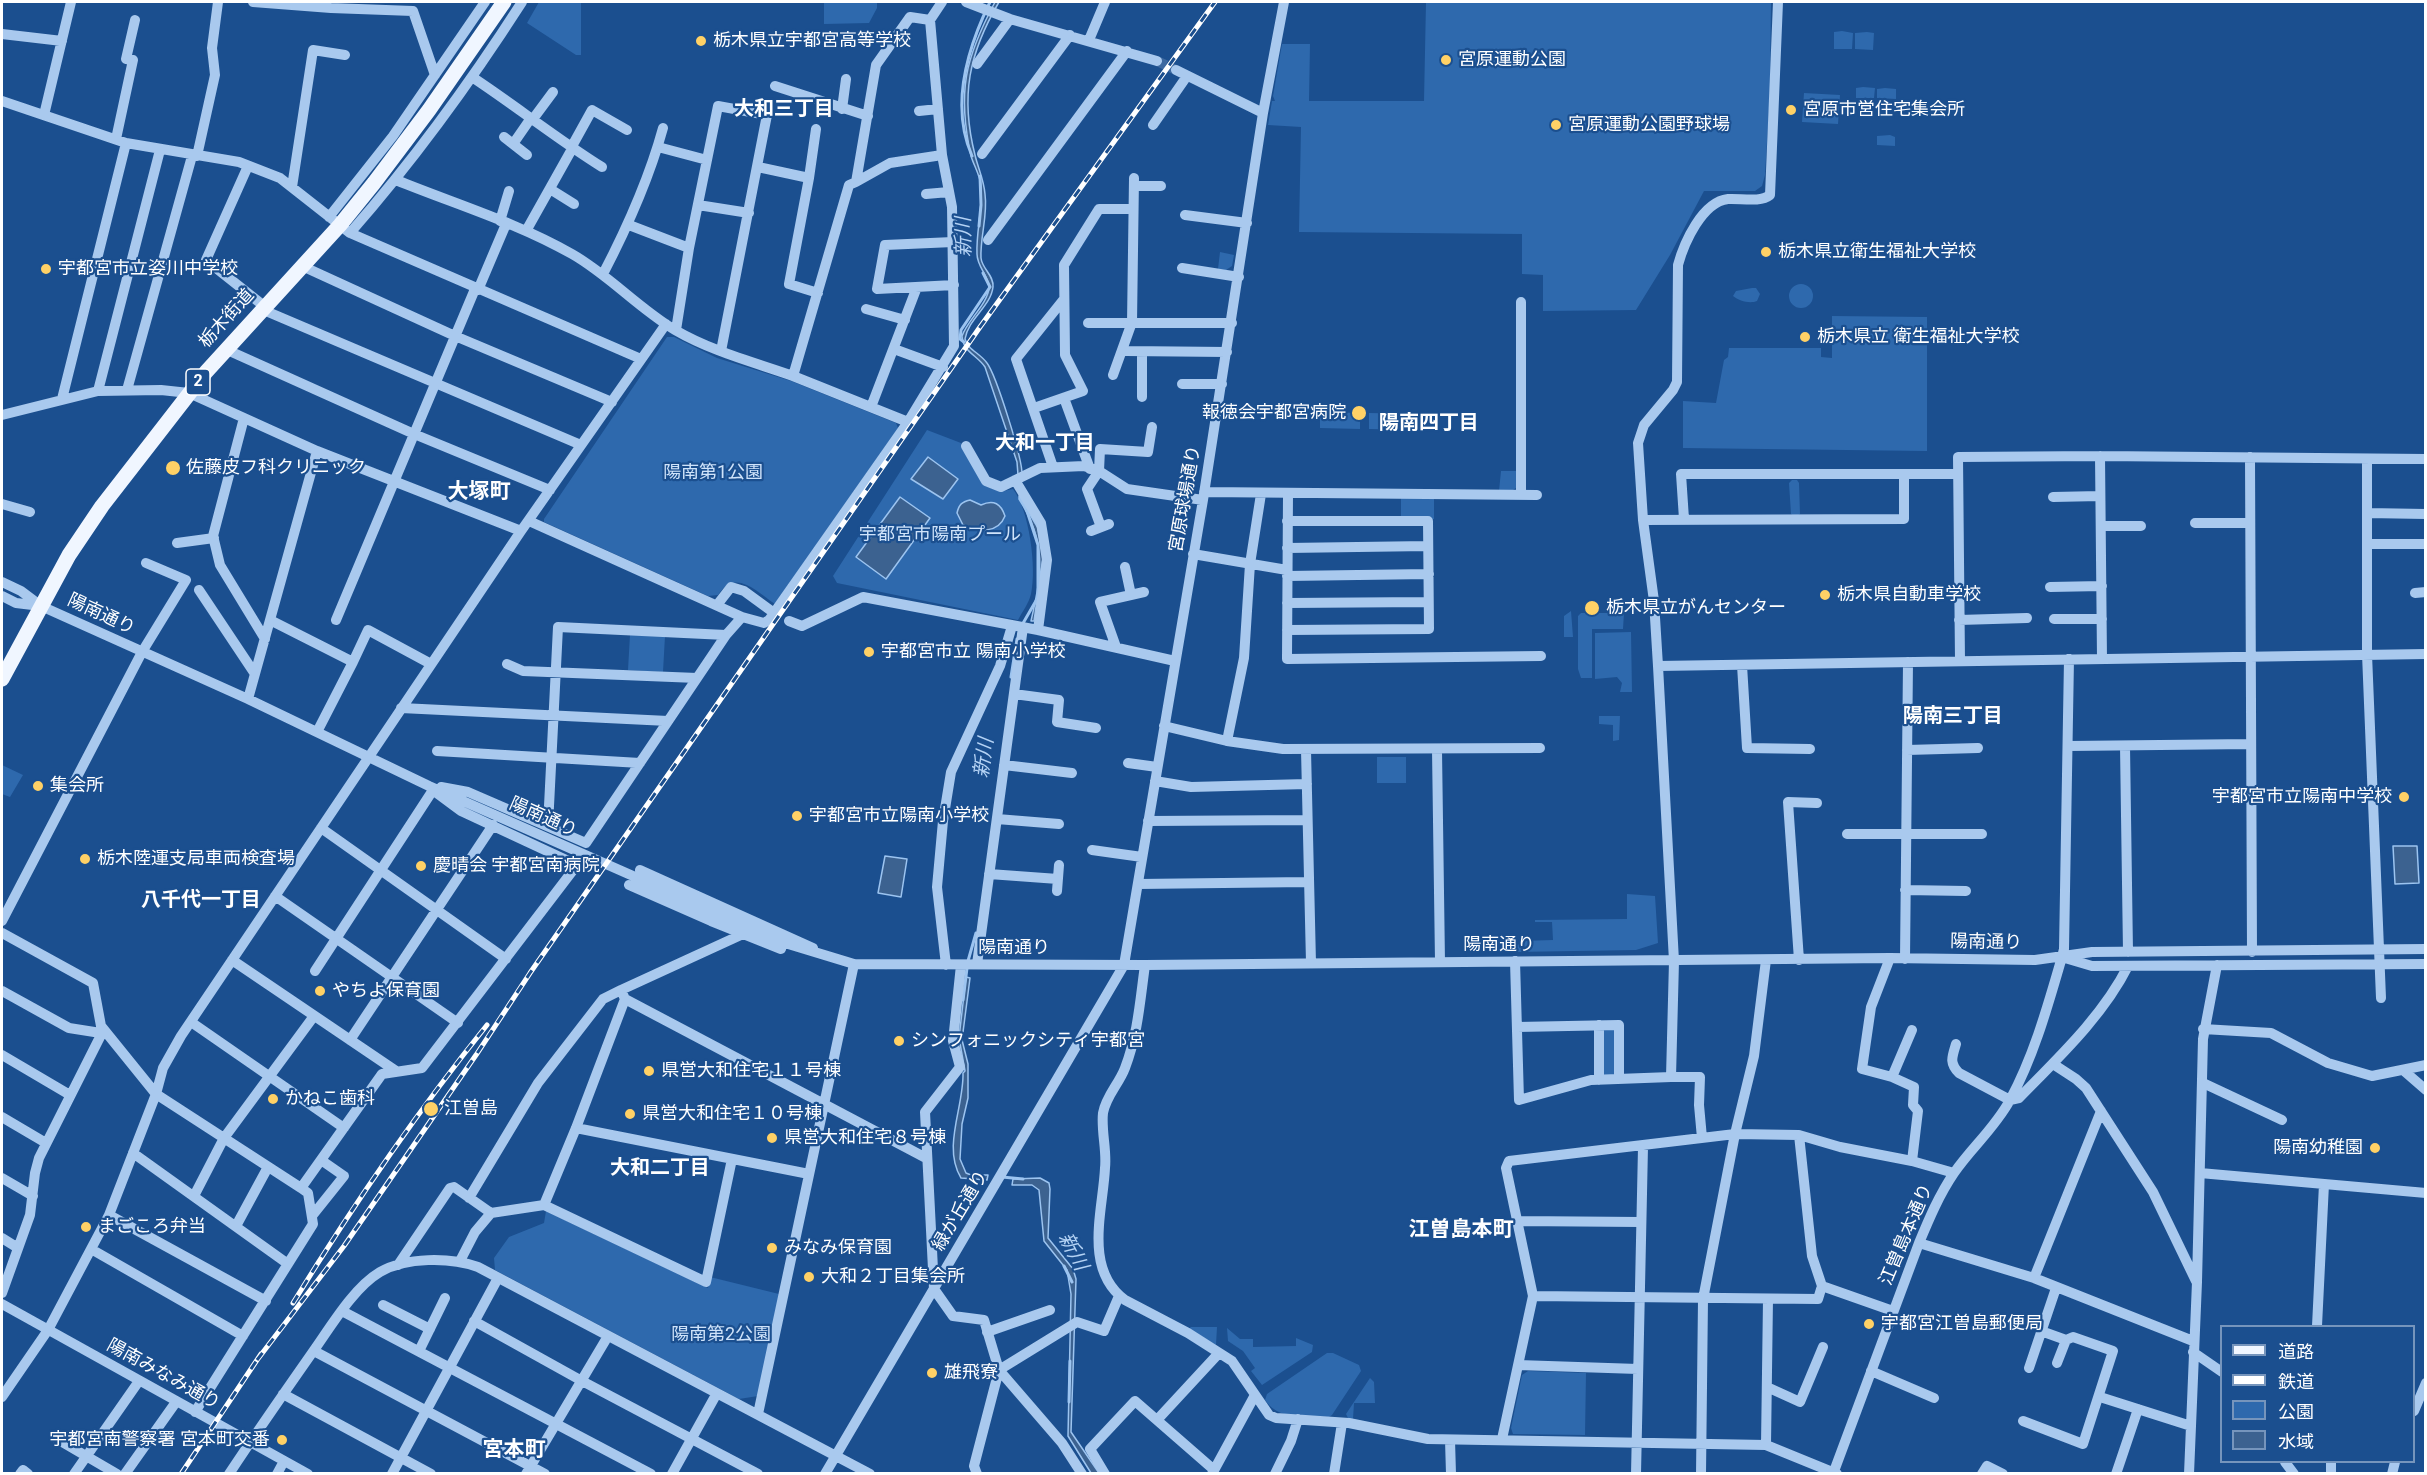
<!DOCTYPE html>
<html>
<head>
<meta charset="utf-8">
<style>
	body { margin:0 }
	#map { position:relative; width:2427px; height:1475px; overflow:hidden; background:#1b4f8f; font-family:Roboto,"Noto Sans JP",sans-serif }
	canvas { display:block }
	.frame { position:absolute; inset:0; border:3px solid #fff; pointer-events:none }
	.legend { position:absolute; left:2220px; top:1325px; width:195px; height:138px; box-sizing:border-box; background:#1b4f8f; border:2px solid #7695bc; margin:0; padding:8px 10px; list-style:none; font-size:18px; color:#fff }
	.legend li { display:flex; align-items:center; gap:12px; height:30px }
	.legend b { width:30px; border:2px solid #7695bc }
</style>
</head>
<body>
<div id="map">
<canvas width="2427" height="1475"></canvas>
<div class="frame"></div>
<ul class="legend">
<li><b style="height:8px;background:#f0f6ff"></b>道路</li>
<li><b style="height:8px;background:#fff"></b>鉄道</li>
<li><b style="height:16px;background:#2e69ad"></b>公園</li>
<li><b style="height:16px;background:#3c6290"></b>水域</li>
</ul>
</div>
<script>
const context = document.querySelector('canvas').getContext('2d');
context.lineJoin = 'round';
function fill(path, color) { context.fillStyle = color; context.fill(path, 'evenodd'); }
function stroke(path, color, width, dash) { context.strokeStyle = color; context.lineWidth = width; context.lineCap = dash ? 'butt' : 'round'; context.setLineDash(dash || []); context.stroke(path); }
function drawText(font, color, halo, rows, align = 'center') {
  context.font = font + ' Roboto,"Noto Sans JP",sans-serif'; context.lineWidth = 4.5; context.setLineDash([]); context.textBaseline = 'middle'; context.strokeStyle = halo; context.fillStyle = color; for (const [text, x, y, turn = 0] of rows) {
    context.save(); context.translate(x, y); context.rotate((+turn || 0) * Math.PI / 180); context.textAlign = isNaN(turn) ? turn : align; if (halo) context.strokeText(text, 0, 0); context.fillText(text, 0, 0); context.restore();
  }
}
fill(new Path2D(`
	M539,2H581V55H576L527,23Z
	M824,2H877V8L869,23L824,24Z
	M1426,2H1771L1770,92L1765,175L1762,186L1755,191H1704L1670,255L1636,310L1543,311V275L1522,274V234L1299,232L1301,127L1268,125L1272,101H1275L1273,96L1282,44H1310L1309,101H1424Z
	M1842,31L1853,33L1852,49H1834V32Z
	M1867,32L1874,33L1873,50L1855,49V33Z
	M1863,87L1875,88L1874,98H1856V88Z
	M1885,88L1896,89V99L1877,98V89Z
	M1804,93L1840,95L1838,124L1802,122Z
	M1890,135L1895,137V146L1877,145V136Z
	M1220,252L1234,255L1232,266L1226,270L1218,269Z
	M1789 296a12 12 0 1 1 24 0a12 12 0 1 1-24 0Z
	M1752,288H1756L1760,294L1757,301C1750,304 1739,301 1733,296L1736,291Z
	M1832,316L1927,317V451L1683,448V401L1716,403L1724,360L1728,357L1729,348H1821V357L1832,358Z
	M667,337H674L717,358L791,381L896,423L898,428L775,604C756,591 735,568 718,595L708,596L544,522V519Z
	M1320,412L1360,413V429L1320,428Z
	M1369,413L1418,414L1417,430L1369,429Z
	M927,430L961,443L985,485L1003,491L1013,489C1029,509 1037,568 1031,594C1029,603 1022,612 1018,620L837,583L833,576Z
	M1501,471H1516V488L1510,492L1499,491Z
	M1792,480H1797L1799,483L1800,514L1795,518L1791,514L1789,483Z
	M1401,498L1434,499V519H1401Z
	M1571,611L1573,637H1564V616Z
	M1581,613H1624L1623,629H1592V678H1581L1578,669V616Z
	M1631,632L1632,692H1620L1622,683L1617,677L1595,679V633Z
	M630,635L665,636L663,672L628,670Z
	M1599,716H1620L1619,740L1613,741V725L1599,724Z
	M1377,757H1406V783H1377Z
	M2,765L23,775L10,797L2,794Z
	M1627,894L1655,896L1658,943L1636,950L1514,952V946L1520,944L1522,941L1553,940L1552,922H1535V920L1627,919Z
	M1602,1030H1616L1614,1076H1604Z
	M546,1211L708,1288L710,1277L779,1294L758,1396L739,1399L495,1270L494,1258L509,1237L544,1223Z
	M1191,1327H1217L1216,1345L1189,1329Z
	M1227,1328L1240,1339H1253V1347L1296,1346V1338L1313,1345L1312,1352L1262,1385L1251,1371L1255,1368L1243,1351L1228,1341Z
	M1327,1353H1333L1359,1365L1361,1371L1332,1415L1329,1417C1306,1416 1279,1421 1265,1400L1267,1394Z
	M1528,1371L1586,1373L1585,1435L1513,1434L1511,1428L1522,1375Z
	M1370,1378L1374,1382L1375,1403H1354L1353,1419L1348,1418L1346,1414Z`), '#2e69ad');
const water = new Path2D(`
	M995,2H999C969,53 960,96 975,155C978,168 984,180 985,194C988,216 980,236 981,258C982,269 994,275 993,287C991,306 968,319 965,339C968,350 980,353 987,363C996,375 1023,460 1022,475H1018L1017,462L985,367C977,355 963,352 962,336C967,321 988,303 989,288C989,276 977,267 977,254C976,231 983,209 981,186C980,175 974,166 971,156C957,92 965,58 995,2Z
	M928,457L958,479L943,499L911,479Z
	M1019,496L1038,528L1043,557L1034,621H1031C1042,573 1047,543 1019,499Z
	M900,497L930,518L886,579L856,557Z
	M970,500L981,505C994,499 1001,504 1005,516C998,534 978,532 963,525L957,513C959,504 962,502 970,500Z
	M2393,846H2417L2419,883L2395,884Z
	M885,856L907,859L901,897L878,893Z
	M966,977L970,978L962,1040L968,1064V1098L962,1124L960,1159L966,1173L971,1175H988L987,1180L961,1178C942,1147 964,1107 963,1073L965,1071L959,1038Z
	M1040,1178L1049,1183L1050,1189L1048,1238L1073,1269L1076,1279L1071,1432L1099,1473H1091L1068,1436L1071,1294L1067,1270L1044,1241L1039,1190L1032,1185H1012L1013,1179Z`);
fill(water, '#3c6290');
stroke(water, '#9cc4f0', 1.5);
stroke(new Path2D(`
	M972,156C950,106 968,47 990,2
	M979,226L981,205L980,176
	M964,342L960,339L961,330L990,287L983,273
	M1027,511L1038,545V593
	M1022,625L1037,599
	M1011,677L1017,639
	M968,961L976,933
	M963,1000L967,968
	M1002,1177L1023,1179
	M1064,1266L1072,1282
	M1069,1402L1070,1361`), '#9cc4f0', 3);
stroke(new Path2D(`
	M1157,61L1176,70`), '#3d69a0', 10, [10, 5]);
stroke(new Path2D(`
	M253,2L331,8L413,11L435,75
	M966,2L1010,19L1157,61
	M2,34L62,41
	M1089,40L1105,2
	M977,64L1010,19
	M1176,70L1263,113
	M472,77C516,106 557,139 602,167
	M775,86L868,116
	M2,101L126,143L239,162L280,178L350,233L641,359
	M842,109L846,79
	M919,111L938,109
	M44,115L71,2
	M533,119L553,92
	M1153,125L1187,76
	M504,137L527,155
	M116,139L133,60L126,59L135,20
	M513,144L531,118
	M658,147L707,160
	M571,148L592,110L627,130
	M982,154L1070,35
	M197,156L215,75L212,48L218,2
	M248,166L206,260L264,306
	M758,167L809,178L816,129
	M809,178L789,284L818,293
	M396,180C455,204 518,223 572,254C609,275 638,308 675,330C711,351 753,362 793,376
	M856,182L890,163L942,155
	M1134,186H1161
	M292,187L313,50L345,55
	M550,189L574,204
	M926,194L949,192
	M698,205L749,213
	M1185,215L1247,223
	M329,217L393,136L485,2
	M500,221L509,191
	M629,225L689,248
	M526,231L572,149
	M350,233C413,161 470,83 522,2
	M988,240L1127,51
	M953,242L885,245L877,289L954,285
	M302,266L455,336L612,402
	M1182,268L1239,277
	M603,274C628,226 649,179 663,128
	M478,290L506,224
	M1521,302V495
	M261,309L581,445
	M866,309L905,320
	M1088,323H1232
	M1132,323L1134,178
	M676,330L689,248L718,106L767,115L721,351
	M225,349L414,434L550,490
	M894,349L943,367
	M1126,351L1227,352
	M1142,352V397
	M1113,375L1131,325
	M1182,384H1222
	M127,390L192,156
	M98,391L160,150
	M1064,398L1090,469
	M62,399L126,143
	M871,407L917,287
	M1034,408L1083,391L1065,355L1064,265L1099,209H1133
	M2,415L98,391L161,390L189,393L317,451L521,531
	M244,418L213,536L220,565L265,639
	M908,422L793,376L849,185L856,182L876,65L910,17L930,20L942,2
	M966,446L986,481L1001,487L1040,468L1084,466L1099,471L1127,489L1203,500
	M2100,456L2102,659
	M2250,457L2252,952
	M2367,459V654L2381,998
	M1053,467L1016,359L1064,299
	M1015,480L1041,523L1047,560L1038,630
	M1204,492L1537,495
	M1288,494L1287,659L1541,656
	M2053,497L2100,496
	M2,504L30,512
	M2367,513L2426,514
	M1684,519L1681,474H1958
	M1643,520L1904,519V474
	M529,521L742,617
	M2195,523H2250
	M2101,526H2141
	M1101,527L1087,489L1099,471L1100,449L1148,452L1152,427
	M1091,531L1109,524
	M177,543L214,538
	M2367,544H2426
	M1287,548L1428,546
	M1193,554L1287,570
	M1125,567L1131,595
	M1287,576L1429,574
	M2,582L21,591L41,606L248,699L429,786L785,943L854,964L1145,965L1890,958L2035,960L2092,952L2426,949
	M2050,587L2102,586
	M199,590L255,674
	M2415,593L2426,592
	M2,596L16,603L41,606
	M1287,603L1428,602
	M717,605L731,587L744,591L770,610
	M2054,619H2102
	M270,620L353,662L368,630L431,664
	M336,620L475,289
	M1959,620L2027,618
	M789,621L802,626L863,597L1038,630L1175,661
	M1287,630L1429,629L1428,521H1287
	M1116,647L1100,602L1144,592
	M1960,661L1958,457L2100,456L2426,459
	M507,664L523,671L697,678
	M1742,665L1747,748L1810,749
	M1658,666L2426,654
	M1014,694L1059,700L1057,722L1096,728
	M248,699L317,451
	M401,708L668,721
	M1164,726L1227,741L1283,749L1540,748
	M317,732L353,662
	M1227,741L1244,658L1250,564L1261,494
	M2069,746L2251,744
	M2125,746L2128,952
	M1306,750L1311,963
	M1437,750L1440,962
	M1907,750L1978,748
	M437,751L640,763
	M1128,763L1157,767
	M1004,765L1072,773
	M1155,781L1191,787L1307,784
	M441,787L468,792L586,843L726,635L742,617L764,623L769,620L908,422L954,346L952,207L942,155L930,20
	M997,819L1059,824
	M1148,821L1307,820
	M548,826L558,627L726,635
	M321,828L506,959
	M1847,834H1982
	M1092,850L1142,857
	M640,870L813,948
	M989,874L1058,879
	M1138,884L1308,882
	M629,885L711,921L781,949
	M1905,890L1966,891
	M1057,891L1059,865
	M275,896L458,1023
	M2,921L142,652L186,580L146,563
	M2,933L93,983L101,1026L156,1094L301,1188
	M1890,958L1871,1007L1862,1069L1892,1077L1914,1087L1913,1105L1918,1111L1912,1161
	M2065,958L2092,966L2426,964
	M1905,959L1908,662
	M232,960L396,1071
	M1799,960L1788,802L1817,803
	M1515,961L1519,1100L1591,1080L1671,1077L1674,961L1658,666L1654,601L1643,520L1638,443L1644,425L1673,390L1677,382L1678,265C1684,243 1702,202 1728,199C1740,198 1760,203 1770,195L1778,2
	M977,964L1023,627
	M946,965L937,887L943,821L951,772L1000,666L1012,626
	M961,965L953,1041L960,1067L925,1112L934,1289L953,1316L984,1320L999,1370L1062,1443L1082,1474
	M1145,965C1140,1001 1138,1034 1125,1068C1119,1084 1106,1096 1103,1113C1101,1131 1107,1150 1105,1168C1103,1211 1083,1269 1125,1300L1188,1333L1232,1361L1269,1415L1276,1418L1349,1423L1428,1439L1766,1445L1837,1474
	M315,971L433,790
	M2,991L69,1028L107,1034
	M625,999L926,1158
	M191,1022L344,1128
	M1517,1027L1619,1025V1079
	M2203,1029L2271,1033L2328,1063L2372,1076L2426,1065
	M350,1040L493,825
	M1956,1044C1952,1057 1949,1063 1959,1073L2010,1100L2019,1098C2058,1058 2103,1016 2128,966
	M2,1055L70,1095
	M2053,1064L2076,1079L2086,1088L2153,1192L2196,1281
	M2403,1070L2426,1090
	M1671,1077H1700L1699,1105L1702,1138
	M1892,1077L1912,1030
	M1599,1080V1025
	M2203,1083L2282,1120
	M2,1117L46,1143
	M576,1128L809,1174
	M133,1153L288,1264
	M2200,1173L2426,1193
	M2,1178L33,1196
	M194,1196L224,1138L314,1016
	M469,1198L538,1083L603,999L621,990
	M544,1205L576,1128L625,999L621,990L743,934
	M109,1215L266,1301
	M312,1216L344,1176L321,1160
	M1517,1221L1640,1222
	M236,1226L268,1167
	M2,1238L18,1248
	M1919,1243L2034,1278L2193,1341
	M91,1249L243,1336
	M460,1261L475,1232L491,1213L544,1205L706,1282L732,1159
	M398,1265L450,1188L454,1187L491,1213
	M2034,1278L2101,1111
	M1822,1286L1893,1311
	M2,1293L30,1215L35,1173L39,1158L102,1033
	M1533,1296L1818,1299L1822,1286L1812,1256L1799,1135
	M2,1304L308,1474
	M383,1305L430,1329
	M342,1311L651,1474
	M474,1321L582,1381L758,1474
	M2317,1326L2324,1184
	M987,1332L1050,1310
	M314,1351L545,1474
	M419,1351L445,1298
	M2193,1352L2222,1372
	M2057,1363L2066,1340
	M1518,1365L1638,1369
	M2029,1368L2056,1288
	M1871,1371L1934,1398
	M1767,1387L1800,1402L1823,1347
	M283,1394L431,1474
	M2,1397L48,1330L109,1215L156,1094L163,1068L181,1036L521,531L666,324
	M2100,1397L2191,1426
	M2414,1411L2426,1383
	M195,1412L313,1224L308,1193L301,1188L382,1074L422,1068L577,865L461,811L434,791
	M758,1414L854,964
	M1157,1420L1219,1353
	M2023,1421L2083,1444L2113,1351L2073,1337L2066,1340L2041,1331
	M57,1439L117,1474
	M1502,1439L1533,1296L1506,1168L1509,1161L1735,1134L1799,1135L1840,1147L1912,1161L1954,1173
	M1450,1440L1451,1474
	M1766,1445L1768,1299
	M2285,1462L2294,1474
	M20,1474L23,1470L28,1474
	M74,1474L139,1381
	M125,1474L176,1402
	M229,1474C256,1433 284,1393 312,1353C330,1328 353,1288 380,1272C406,1257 450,1257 478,1267L870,1474
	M277,1474L284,1461
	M392,1474L498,1278
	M526,1474L608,1336
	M672,1474L717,1393
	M825,1474L1124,965L1203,500L1263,113L1284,2
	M977,1474L974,1466L999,1370L1077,1322L1104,1331L1119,1296
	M1105,1474L1090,1449L1135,1401L1213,1469
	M1212,1474L1255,1395
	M1275,1474L1291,1441L1298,1419
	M1334,1474L1342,1423
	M1636,1474L1643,1147
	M1701,1474L1703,1299L1735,1134L1754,1056L1766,960
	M1833,1474L1919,1243C1929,1219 1939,1195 1954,1173C1971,1148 1995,1128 2010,1100C2034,1056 2048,1005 2062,957L2064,949L2069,659
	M1982,1474L1987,1466L2003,1474
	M2116,1474L2138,1409
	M2189,1474L2197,1282L2203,1039L2217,965
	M2331,1474V1462
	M2392,1474L2395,1462`), '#a9c9ee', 10);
stroke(new Path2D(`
	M2,679L69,555L102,506L206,372L340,225L374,183L429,110L504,2`), '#f0f6ff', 15);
const rail = new Path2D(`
	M293,1303C352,1207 416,1113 487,1025
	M257,1360L344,1246L476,1055L530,973L980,327L1215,2
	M181,1474L261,1354`);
stroke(rail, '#fff', 5);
stroke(rail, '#1b4f8f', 3, [9]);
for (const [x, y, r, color] of [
	[701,41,6,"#ffd166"],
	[1446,60,6,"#ffd166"],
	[1791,110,6,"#ffd166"],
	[1556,125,6,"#ffd166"],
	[1766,252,6,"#ffd166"],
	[46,269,6,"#ffd166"],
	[1805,337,6,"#ffd166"],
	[1359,413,8,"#ffd166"],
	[173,468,8,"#ffd166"],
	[1825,595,6,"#ffd166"],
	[1592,608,8,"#ffd166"],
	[869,652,6,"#ffd166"],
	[38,786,6,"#ffd166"],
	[2404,797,6,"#ffd166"],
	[797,816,6,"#ffd166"],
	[85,859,6,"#ffd166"],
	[421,866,6,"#ffd166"],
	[320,991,6,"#ffd166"],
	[899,1041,6,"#ffd166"],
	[649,1071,6,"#ffd166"],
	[273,1099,6,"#ffd166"],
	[431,1109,8,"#ffd166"],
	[630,1114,6,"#ffd166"],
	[772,1138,6,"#ffd166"],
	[2375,1148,6,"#ffd166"],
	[86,1227,6,"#ffd166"],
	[772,1248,6,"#ffd166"],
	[809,1277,6,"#ffd166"],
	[1869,1324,6,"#ffd166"],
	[932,1373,6,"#ffd166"],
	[282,1440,6,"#ffd166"]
]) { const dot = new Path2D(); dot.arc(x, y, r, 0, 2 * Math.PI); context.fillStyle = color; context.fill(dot); stroke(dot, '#1b4f8f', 2); }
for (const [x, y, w] of [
	[198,382,24]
]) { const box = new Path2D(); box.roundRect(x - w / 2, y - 13, w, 26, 4.5); context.fillStyle = '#1b4f8f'; context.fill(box); stroke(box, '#fff', 1.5); }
drawText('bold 16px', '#fff', null, [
	["2",198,382]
]);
drawText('18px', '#fff', '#1b4f8f', [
	["栃木県立宇都宮高等学校",713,41],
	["宮原運動公園",1458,60],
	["宮原市営住宅集会所",1803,110],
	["宮原運動公園野球場",1568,125],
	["栃木県立衛生福祉大学校",1778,252],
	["宇都宮市立姿川中学校",58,269],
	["栃木県立 衛生福祉大学校",1817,337],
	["報徳会宇都宮病院",1346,413,"right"],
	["佐藤皮フ科クリニック",186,468],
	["栃木県自動車学校",1837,595],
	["栃木県立がんセンター",1606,608],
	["宇都宮市立 陽南小学校",881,652],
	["集会所",50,786],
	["宇都宮市立陽南中学校",2392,797,"right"],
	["宇都宮市立陽南小学校",809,816],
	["栃木陸運支局車両検査場",97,859],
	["慶晴会 宇都宮南病院",433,866],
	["やちよ保育園",332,991],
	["シンフォニックシティ宇都宮",911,1041],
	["県営大和住宅１１号棟",661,1071],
	["かねこ歯科",285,1099],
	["江曽島",444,1109],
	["県営大和住宅１０号棟",642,1114],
	["県営大和住宅８号棟",784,1138],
	["陽南幼稚園",2363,1148,"right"],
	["まごころ弁当",98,1227],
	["みなみ保育園",784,1248],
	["大和２丁目集会所",821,1277],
	["宇都宮江曽島郵便局",1881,1324],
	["雄飛寮",944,1373],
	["宇都宮南警察署 宮本町交番",270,1440,"right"]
], 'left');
drawText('18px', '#fff', '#1b4f8f', [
	["栃木街道",227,319,-48],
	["宮原球場通り",1186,499,-80],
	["陽南通り",101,615,25],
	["陽南通り",543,818,24],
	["陽南通り",1986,943,1],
	["陽南通り",1499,945],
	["陽南通り",1014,948],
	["緑が丘通り",961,1211,-59],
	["江曽島本通り",1907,1235,-67],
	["陽南みなみ通り",163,1375,29]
]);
drawText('18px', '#cfe3fa', '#1b4f8f', [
	["陽南第1公園",713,473],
	["宇都宮市陽南プール",940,535],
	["陽南第2公園",721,1335]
]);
drawText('bold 20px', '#fff', '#1b4f8f', [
	["大和三丁目",784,110],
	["陽南四丁目",1429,424],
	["大和一丁目",1045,444],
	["陽南三丁目",1953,717],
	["八千代一丁目",201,901],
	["大和二丁目",660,1169]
]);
drawText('italic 20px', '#b5d3f5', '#1b4f8f', [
	["新川",965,237,-91],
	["新川",985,758,-82],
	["新川",1072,1252,62]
]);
drawText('bold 21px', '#fff', '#1b4f8f', [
	["大塚町",479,493],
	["江曽島本町",1461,1231],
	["宮本町",514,1451]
]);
</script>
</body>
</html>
